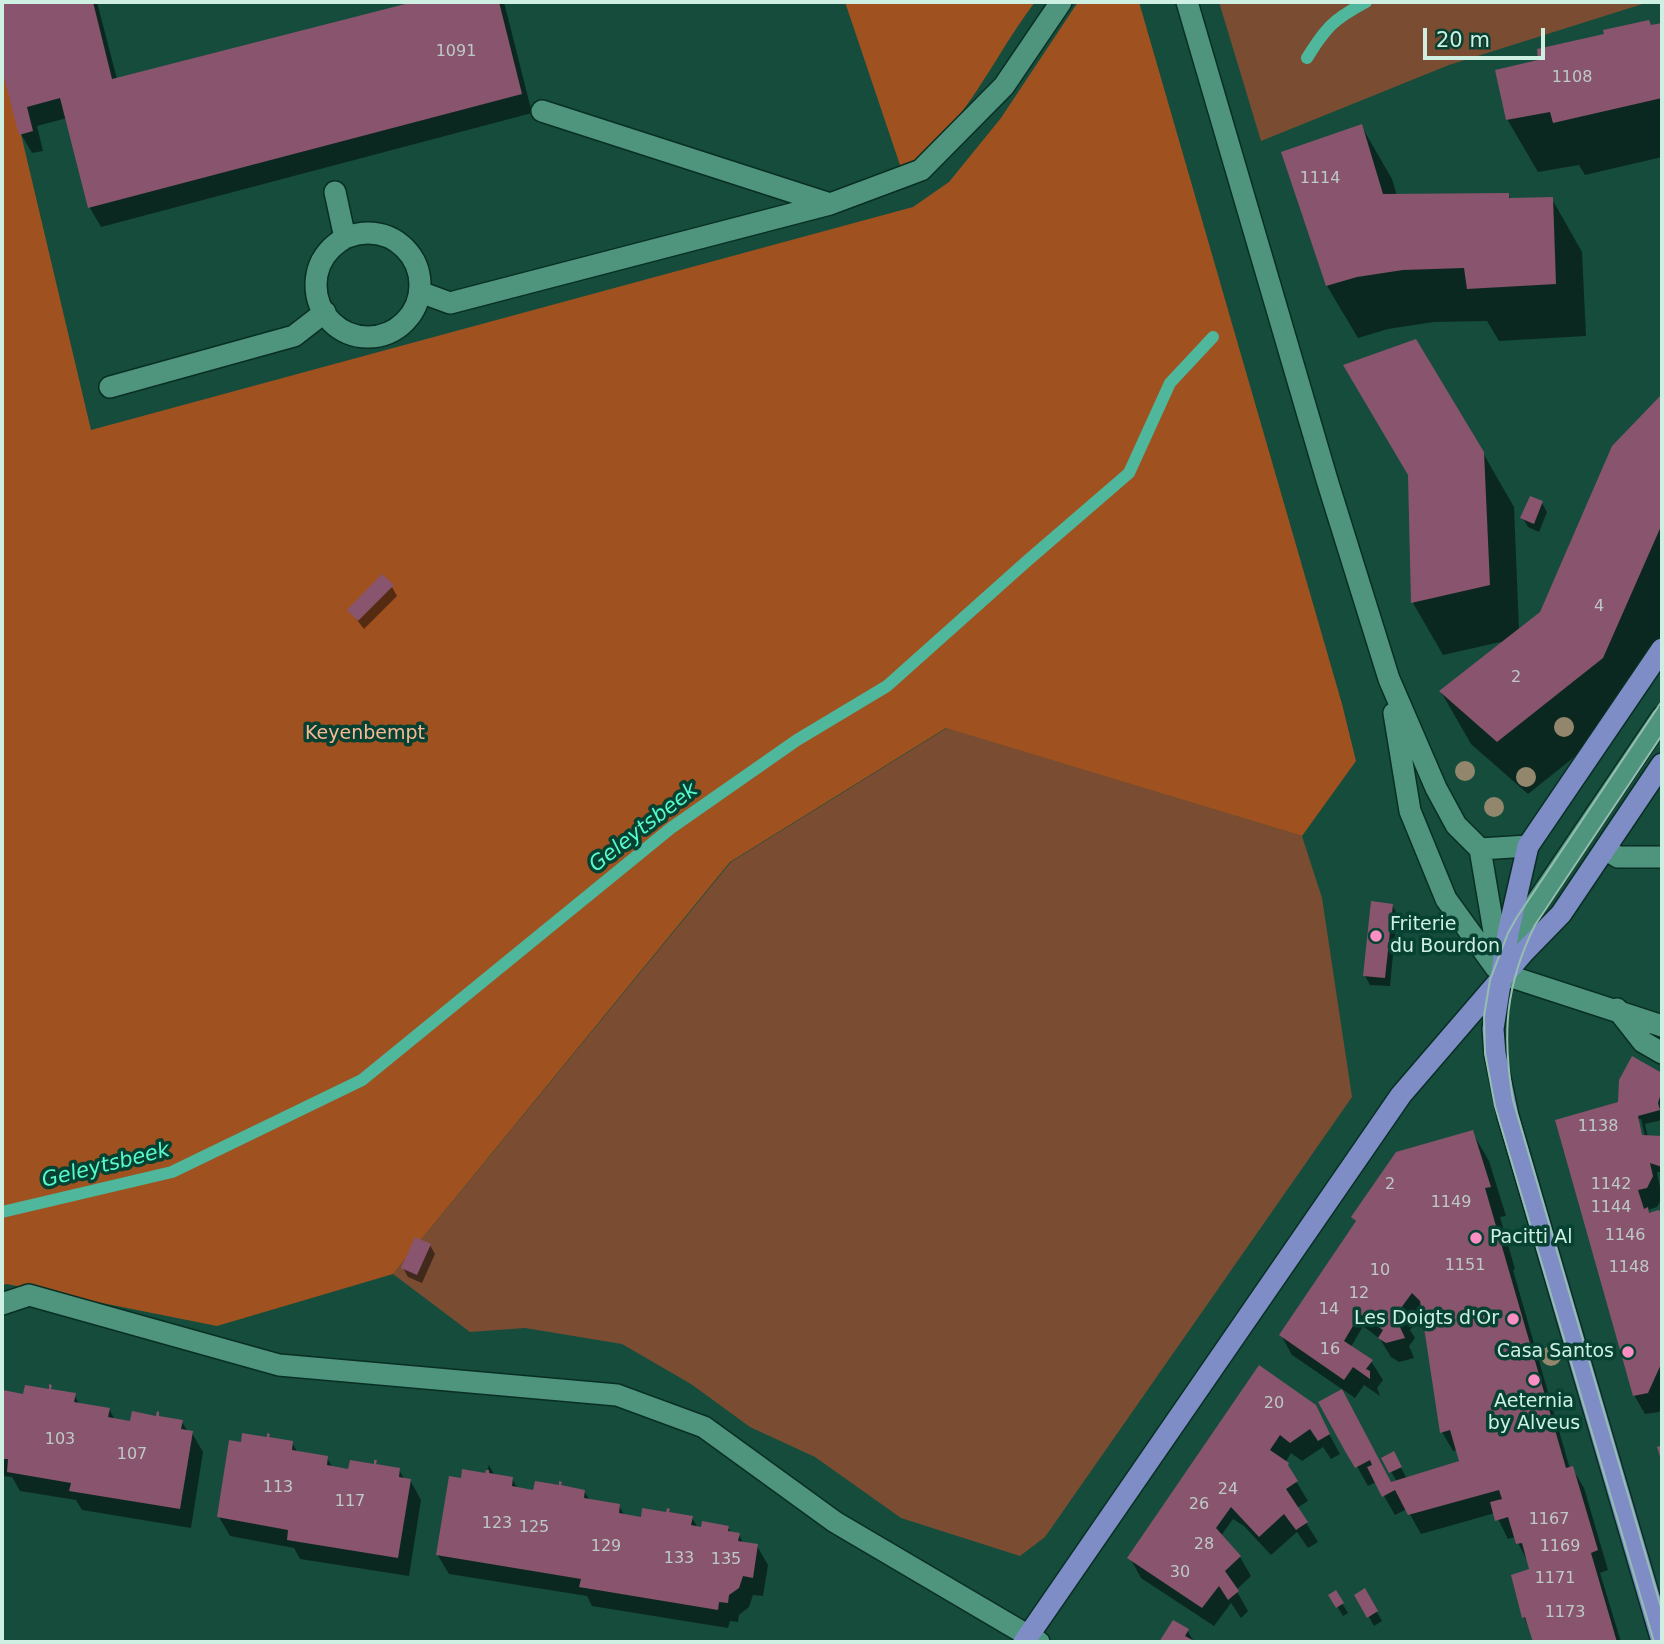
<!DOCTYPE html>
<html>
<head>
<meta charset="utf-8">
<style>
	body { margin:0 }
	#map { position:relative; width:1664px; height:1644px; overflow:hidden; background:#154c3c; font-family:"DejaVu Sans",sans-serif }
	canvas { display:block }
	.frame { position:absolute; inset:0; border:4px solid #cef0e3; pointer-events:none }
	.scale { position:absolute; left:1423px; top:28px; width:122px; height:32px; box-sizing:border-box; border:4px solid #cef0e3; border-top:0; padding-left:9px; font-size:21px; line-height:24px; white-space:nowrap; color:#cef0e3; -webkit-text-stroke:5px #064132; paint-order:stroke }
</style>
</head>
<body>
<div id="map">
<canvas width="1664" height="1644"></canvas>
<div class="frame"></div>
<div class="scale">20 m</div>
</div>
<script>
const context = document.querySelector('canvas').getContext('2d');
context.lineJoin = 'round';
function fill(path, color) { context.fillStyle = color; context.fill(path, 'evenodd'); }
function stroke(path, color, width, dash) { context.strokeStyle = color; context.lineWidth = width; context.lineCap = dash ? 'butt' : 'round'; context.setLineDash(dash || []); context.stroke(path); }
function drawText(font, color, halo, rows, align = 'center') {
  context.font = font + ' "DejaVu Sans",sans-serif'; context.lineWidth = 7; context.setLineDash([]); context.textBaseline = 'middle'; context.strokeStyle = halo; context.fillStyle = color; for (const [text, x, y, turn = 0] of rows) {
    context.save(); context.translate(x, y); context.rotate((+turn || 0) * Math.PI / 180); context.textAlign = isNaN(turn) ? turn : align; if (halo) context.strokeText(text, 0, 0); context.fillText(text, 0, 0); context.restore();
  }
}
fill(new Path2D(`
	M1219,2H1649L1449,65L1261,141Z
	M947,728L1302,836L1322,898L1352,1097L1045,1537L1020,1556L901,1518L815,1457L750,1427L691,1384L622,1344L525,1328L470,1332L393,1274L731,862Z`), '#7a4d33');
fill(new Path2D(`
	M845,2H1035C991,60 964,130 902,171Z
	M1078,2H1139L1342,704L1356,761L1302,836L946,728L730,862L393,1274L217,1326L7,1284L2,1285V54L91,430L913,207L949,182L1001,118Z`), '#9f5220');
fill(new Path2D(`
	M2,2H97L117,79L420,2H504L532,113L101,227L90,208L67,118L37,126L43,151L32,153L21,134L2,61Z
	M1662,25V157L1585,175L1579,165L1538,172L1507,119L1540,62Z
	M1362,127L1392,179L1397,196L1508,194L1511,200L1552,199L1582,252L1586,336L1499,341L1487,321L1434,322L1388,329L1358,338L1327,286L1283,153Z
	M1662,397V644L1632,711L1528,794L1471,744L1441,692L1505,641L1443,655L1413,603L1483,453L1514,507L1519,630L1541,613L1613,447Z
	M1542,503L1547,512L1539,532L1528,527L1522,517Z
	M392,587L397,596L364,629L349,610Z
	M1392,905L1397,914L1390,986L1370,985L1365,976Z
	M1633,1058L1662,1075V1120L1645,1124L1648,1137L1662,1138V1172H1657L1662,1198L1657,1207L1648,1210L1650,1214L1661,1213L1662,1215V1404L1659,1412L1645,1414L1634,1395L1621,1104ZM1637,1119H1641L1645,1136H1641Z
	M1472,1132L1489,1161L1506,1216L1500,1217L1515,1269L1513,1270L1570,1469L1572,1468L1584,1488L1608,1570L1600,1573L1621,1642H1535L1524,1617L1532,1570L1515,1537L1508,1539L1495,1513L1421,1534L1407,1509L1395,1515L1376,1482L1368,1486L1321,1402L1391,1484L1397,1482L1384,1459L1394,1454L1407,1479L1461,1462L1457,1450L1453,1451L1442,1432L1423,1311L1410,1330L1415,1338L1409,1346L1414,1358L1399,1362L1391,1357L1380,1339L1363,1326L1351,1347L1371,1361L1383,1380L1377,1388L1380,1396L1364,1385L1355,1398L1292,1355L1281,1335L1357,1224L1353,1217Z
	M430,1245L435,1254L422,1283L408,1277L403,1268Z
	M1260,1368L1324,1425L1340,1454L1331,1459L1323,1447L1302,1461L1291,1453L1285,1463L1308,1501L1297,1508L1318,1542L1308,1548L1297,1532L1271,1555L1244,1526L1233,1519L1221,1536L1240,1557L1251,1576L1236,1590L1248,1611L1241,1618L1231,1603L1214,1626L1141,1578L1130,1558Z
	M74,1395L80,1405L109,1409L115,1420L132,1423L182,1422L188,1432L192,1433L203,1452L191,1528L82,1510L76,1500L20,1491L12,1477L2,1476V1399L25,1396Z
	M292,1443L298,1453L327,1458L333,1468L350,1471L399,1470L405,1480H410L421,1500L409,1576L300,1559L294,1548L230,1536L219,1517Z
	M489,1465L495,1476L512,1479L518,1489L534,1492L584,1491L590,1501L619,1506L625,1516L642,1519L692,1518L698,1528L728,1527L732,1534L739,1535L744,1544L757,1546L768,1565L763,1596L753,1595L749,1607L739,1615L738,1622L730,1621L728,1628L592,1606L587,1596L449,1574L437,1554L462,1480L486,1475Z
	M1365,1591L1382,1621L1374,1626L1357,1595Z
	M1335,1592L1348,1613L1343,1616L1330,1595Z
	M1174,1622L1187,1630L1194,1642H1161Z`), '#0007');
stroke(new Path2D(`
	M1307,58C1326,27 1334,19 1366,2
	M2,1212L172,1172L362,1080L671,828L797,740L887,686L1027,561L1129,473L1170,383L1213,337`), '#4eb79c', 12);
fill(new Path2D(`
	M2,2H93L112,79L413,2H499L522,94L88,208L60,98L27,107L33,131L19,135L2,69Z
	M1649,20L1651,25L1662,23V98L1553,123L1550,112L1506,120L1495,70L1538,60L1537,49L1604,34L1603,30Z
	M1362,124L1383,194L1509,193V198L1553,197L1556,284L1467,289L1464,268L1403,270L1357,277L1326,286L1281,152Z
	M1416,339L1484,452L1490,585L1411,603L1408,475L1343,365Z
	M1662,394V524L1603,658L1497,742L1439,691L1540,612L1612,446Z
	M1530,496L1543,501L1534,524L1520,518Z
	M382,574L394,585L358,621L347,610Z
	M1371,901L1393,904L1385,978L1363,976Z
	M1632,1056L1662,1073V1090L1658,1103L1660,1110L1638,1116L1642,1135L1662,1136V1167L1650,1163L1653,1176L1647,1188L1638,1190L1644,1209L1648,1207L1649,1213L1658,1210L1662,1212V1362L1648,1393L1633,1396L1555,1120L1618,1102L1619,1080Z
	M1473,1130L1491,1187L1485,1188L1566,1468L1573,1466L1598,1550L1591,1553L1617,1642H1533L1525,1617L1522,1618L1511,1575L1529,1569L1522,1543L1516,1544L1508,1517L1495,1521L1490,1502L1502,1499L1499,1490L1408,1515L1395,1490L1382,1497L1367,1467L1372,1465L1370,1460L1355,1468L1345,1451L1318,1402L1342,1389L1391,1482L1459,1461L1450,1430L1440,1433L1420,1301L1412,1293L1398,1312L1405,1317L1399,1325L1405,1338L1386,1343L1378,1338L1383,1330L1360,1314L1344,1341L1373,1360L1366,1369L1370,1371V1379L1353,1367L1344,1380L1279,1335L1356,1221L1351,1217L1396,1152Z
	M415,1237L431,1244L417,1275L401,1268Z
	M1259,1365L1316,1405L1330,1434L1318,1441L1310,1429L1290,1443L1280,1435L1270,1450L1289,1463L1288,1465L1298,1481L1286,1489L1308,1522L1296,1530L1284,1514L1259,1537L1231,1507L1216,1528L1241,1556L1225,1571L1239,1591L1228,1600L1219,1586L1202,1608L1127,1558Z
	M49,1384L52,1385L51,1389L76,1393L74,1402L110,1408L108,1417L130,1421L132,1411L156,1416L157,1411L159,1412V1416L183,1420L181,1429L193,1431L180,1509L69,1491L71,1483L7,1472L8,1459H2L3,1390L23,1394L25,1385L49,1389Z
	M242,1433L267,1437V1433L270,1434L269,1437L293,1441L292,1450L328,1456L327,1465L348,1469L350,1460L374,1464V1460H377L376,1464L400,1468L399,1477L411,1479L398,1558L287,1540L288,1530L217,1517L229,1440L241,1442Z
	M1662,1445V1463L1657,1447Z
	M1394,1451L1402,1467L1389,1473L1381,1458Z
	M462,1469L485,1473L486,1470H489V1473L513,1477L512,1486L533,1490L535,1481L559,1485V1481L562,1482L561,1485L585,1490L584,1498L620,1504L619,1513L641,1517L642,1508L666,1512L667,1508L670,1509L669,1512L693,1516L691,1525L701,1527L702,1521L729,1526L728,1531L740,1533L738,1541L758,1544L753,1578L743,1576L739,1588L729,1595L728,1603L719,1602L718,1610L579,1587L581,1579L436,1555L449,1476L461,1478Z
	M1365,1588L1378,1611L1367,1618L1354,1595Z
	M1336,1590L1344,1603L1336,1608L1328,1595Z
	M1173,1620L1189,1629L1185,1636L1196,1642H1159Z`), '#89546d');
const minor = new Path2D(`
	M1187,2L1327,480L1389,679L1436,788L1456,825L1480,849L1501,973
	M542,111L830,204
	M335,192L345,238
	M316 285a52 52 0 1 1 104 0a52 52 0 1 1-104 0Z
	M420,292L450,303L830,204L921,170L1004,86L1061,2
	M110,387L294,336L325,312
	M1394,713L1410,811L1446,899L1496,968
	M1480,849L1528,846
	M1605,849L1618,857H1662
	M1506,969L1530,912L1662,717
	M1503,977L1515,978L1662,1026
	M1617,1009L1643,1042L1662,1053
	M2,1304L29,1295L279,1365L617,1395L704,1427L835,1522L1039,1642`);
const major = new Path2D(`
	M1662,649L1528,846L1508,933L1493,1029L1495,1054L1508,1116L1662,1641
	M1024,1642L1401,1095L1524,952L1561,914L1662,764`);
stroke(minor, '#092f24', 24);
stroke(major, '#092f24', 24);
stroke(minor, '#4f947d', 21);
stroke(major, '#7e8dc6', 21);
stroke(new Path2D(`
	M1662,735L1535,925C1505,986 1502,1034 1513,1100L1662,1611
	M1654,1642L1495,1106L1485,1053L1484,1016L1490,980L1508,933L1517,917L1662,701`), '#96beb0', 2);
context.fillStyle = '#92876c';
for (const [x, y] of [
	[1564,727],
	[1465,771],
	[1526,777],
	[1494,807],
	[1551,1356]
]) { context.beginPath(); context.arc(x, y, 10, 0, 2 * Math.PI); context.fill(); }
for (const [x, y, r, color] of [
	[1376,936,7,"#fb8fc4"],
	[1476,1238,7,"#fb8fc4"],
	[1513,1319,7,"#fb8fc4"],
	[1628,1352,7,"#fb8fc4"],
	[1534,1380,7,"#fb8fc4"]
]) { const dot = new Path2D(); dot.arc(x, y, r, 0, 2 * Math.PI); context.fillStyle = color; context.fill(dot); stroke(dot, '#064132', 2.5); }
drawText('16px', '#bdc9c6', null, [
	["1091",456,52],
	["1108",1572,78],
	["1114",1320,179],
	["4",1599,607],
	["2",1516,678],
	["1138",1598,1127],
	["2",1390,1185],
	["1142",1611,1185],
	["1149",1451,1203],
	["1144",1611,1208],
	["1146",1625,1236],
	["1151",1465,1266],
	["1148",1629,1268],
	["10",1380,1271],
	["12",1359,1294],
	["14",1329,1310],
	["16",1330,1350],
	["20",1274,1404],
	["103",60,1440],
	["107",132,1455],
	["113",278,1488],
	["24",1228,1490],
	["117",350,1502],
	["26",1199,1505],
	["1167",1549,1520],
	["123",497,1524],
	["125",534,1528],
	["28",1204,1545],
	["129",606,1547],
	["1169",1560,1547],
	["133",679,1559],
	["135",726,1560],
	["30",1180,1573],
	["1171",1555,1579],
	["1173",1565,1613]
]);
drawText('19px', '#f9b894', '#064132', [
	["Keyenbempt",365,734]
]);
drawText('19px', '#cef0e3', '#064132', [
	["Friterie",1390,925],
	["du Bourdon",1390,947],
	["Pacitti Al",1490,1238],
	["Les Doigts d'Or",1499,1319,"right"],
	["Casa Santos",1614,1352,"right"],
	["Aeternia",1534,1402,"center"],
	["by Alveus",1534,1424,"center"]
], 'left');
drawText('italic 21px', '#58f9cb', '#064132', [
	["Geleytsbeek",644,828,-38],
	["Geleytsbeek",106,1166,-14]
]);
</script>
</body>
</html>
